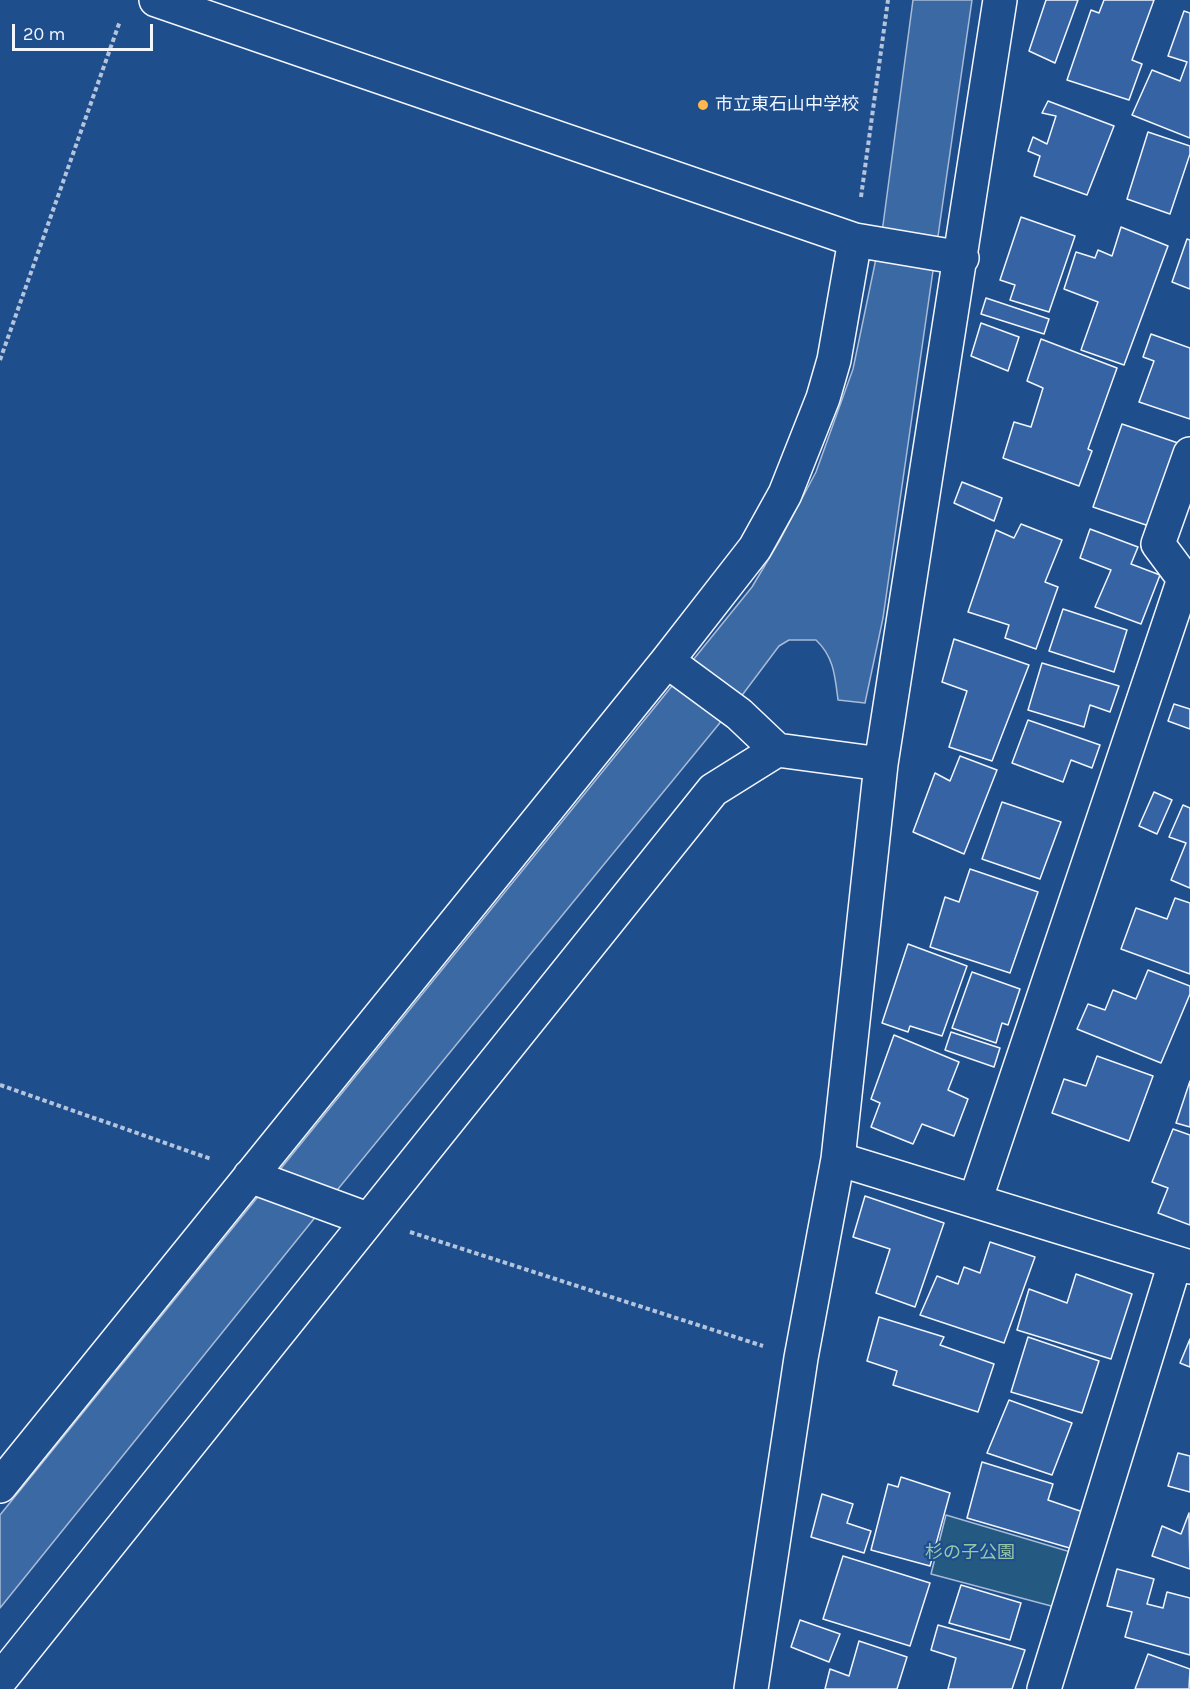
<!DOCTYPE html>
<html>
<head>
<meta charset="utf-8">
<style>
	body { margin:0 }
	#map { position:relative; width:1190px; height:1689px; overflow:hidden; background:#1f4e8c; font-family:Karla,sans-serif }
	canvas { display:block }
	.scale { position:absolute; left:12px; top:24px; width:141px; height:27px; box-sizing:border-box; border:3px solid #f2f6ff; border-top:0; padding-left:8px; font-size:18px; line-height:21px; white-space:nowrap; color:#f2f6ff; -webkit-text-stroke:4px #1f4e8c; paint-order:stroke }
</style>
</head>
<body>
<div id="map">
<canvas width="1190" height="1689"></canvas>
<div class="scale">20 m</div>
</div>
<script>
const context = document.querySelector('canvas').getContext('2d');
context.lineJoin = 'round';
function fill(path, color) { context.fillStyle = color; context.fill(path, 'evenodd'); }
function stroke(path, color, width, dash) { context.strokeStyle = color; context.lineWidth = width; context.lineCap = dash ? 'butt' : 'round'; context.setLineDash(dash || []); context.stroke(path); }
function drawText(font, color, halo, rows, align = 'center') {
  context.font = font + ' Karla,"Noto Sans JP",sans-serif'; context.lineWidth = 4.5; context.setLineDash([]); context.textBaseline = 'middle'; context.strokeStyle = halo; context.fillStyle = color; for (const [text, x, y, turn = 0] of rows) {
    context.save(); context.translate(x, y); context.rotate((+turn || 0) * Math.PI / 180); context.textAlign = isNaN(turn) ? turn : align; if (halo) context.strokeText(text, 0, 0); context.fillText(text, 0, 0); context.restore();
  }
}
const green = new Path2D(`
	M946,1515L1074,1553L1055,1607L931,1574Z`);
fill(green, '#245a82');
stroke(green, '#a8bbd7', 1.5);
const water = new Path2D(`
	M913,0H972L883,618L865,703L838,700C835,676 834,657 816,640H789L779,646L737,702L338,1189L0,1608V1515L693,660L752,587L780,540L816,472L853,369L883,225Z`);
fill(water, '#3b69a3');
stroke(water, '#a8bbd7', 1.5);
const building = new Path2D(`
	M1046,0H1078L1055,63L1029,51Z
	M1104,0H1154L1132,60L1142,64L1129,100L1067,80L1091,10L1099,13Z
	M1184,11L1190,13V138L1132,115L1152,70L1180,81L1187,62L1168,56Z
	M1048,101L1114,126L1087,195L1034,176L1040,156L1028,151L1033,137L1047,144L1056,116L1042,113Z
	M1148,132L1190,146V154L1170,214L1127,199Z
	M1021,217L1075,236L1049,312L1010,300L1015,285L1000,280Z
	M1121,227L1168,246L1124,365L1081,350L1098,302L1064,289L1076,252L1095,258L1098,250L1112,256Z
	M1187,239L1190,240V289L1172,282Z
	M986,298L1049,319L1044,334L981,314Z
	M981,323L1019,337L1008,371L971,356Z
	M1151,334L1190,348V419L1139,402L1154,361L1143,357Z
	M1041,339L1117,368L1088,449L1092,451L1079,486L1003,458L1014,422L1031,427L1043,388L1027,381Z
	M1122,424L1178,443L1149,526L1093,507Z
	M962,482L1002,498L994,521L954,503Z
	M1021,524L1062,540L1045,582L1058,587L1036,649L1005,638L1009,625L968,612L996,530L1014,538Z
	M1090,529L1138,547L1131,564L1160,575L1141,624L1095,607L1111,570L1080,558Z
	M1063,609L1127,630L1114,672L1049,651Z
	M954,639L1029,665L992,761L949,747L967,691L942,682Z
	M1042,663L1119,686L1110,712L1090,705L1084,727L1028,710Z
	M1174,704L1190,709V729L1168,721Z
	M1028,720L1100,745L1092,768L1071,760L1063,782L1012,763Z
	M960,756L997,770L964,854L913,832L935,773L950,781Z
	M1154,792L1172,800L1157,834L1139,826Z
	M1002,802L1061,822L1040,879L982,859Z
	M1183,805L1190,808V888L1171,880L1186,843L1169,837Z
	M970,869L1038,892L1010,973L930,947L945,897L959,902Z
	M1175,898L1190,903V974L1121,949L1136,908L1167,919Z
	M908,944L967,966L942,1036L910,1026L908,1032L882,1023Z
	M1148,970L1190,986V994L1161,1063L1077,1029L1088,1004L1105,1010L1113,990L1136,999Z
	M972,972L1020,989L1008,1025L1002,1023L996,1043L952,1028Z
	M951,1032L1000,1048L994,1067L945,1050Z
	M894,1035L959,1062L948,1090L968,1099L954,1136L922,1124L913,1144L871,1127L880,1103L871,1099Z
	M1097,1056L1153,1076L1129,1141L1052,1113L1064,1079L1086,1086Z
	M1190,1081V1127L1176,1123Z
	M1173,1129L1190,1135V1225L1158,1213L1168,1188L1152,1182Z
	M865,1196L944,1223L915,1307L876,1293L890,1249L853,1237Z
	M990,1242L1035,1257L1004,1343L920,1315L937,1276L958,1284L964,1267L980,1273Z
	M1076,1274L1132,1294L1111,1359L1017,1330L1029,1289L1067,1303Z
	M879,1317L944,1337L940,1345L994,1364L978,1412L893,1385L897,1371L867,1361Z
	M1028,1337L1099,1361L1082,1413L1011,1392Z
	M1190,1339V1367L1180,1363Z
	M1009,1400L1072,1423L1052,1475L987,1453Z
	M1178,1453L1190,1456V1492L1168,1486Z
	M982,1462L1053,1484L1048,1500L1083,1512L1073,1549L967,1518Z
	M901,1477L950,1493L930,1566L871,1550L888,1484L898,1487Z
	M822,1494L853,1504L847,1523L871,1531L864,1553L811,1537Z
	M1189,1513L1190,1569L1152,1556L1162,1526L1181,1534Z
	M843,1556L930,1583L910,1646L823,1619Z
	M1117,1569L1154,1579L1147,1604L1163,1608L1167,1592L1190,1598V1655L1125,1637L1132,1612L1107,1606Z
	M961,1585L1021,1603L1010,1640L949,1623Z
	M800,1620L840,1634L829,1662L791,1647Z
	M938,1625L1025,1650L1012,1689H948L956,1658L931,1650Z
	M859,1641L907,1657L897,1689H825L830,1669L849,1676Z
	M1148,1654L1190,1669L1189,1689H1135Z`);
fill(building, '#3563a3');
stroke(building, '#f2f6ff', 1.5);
const minor = new Path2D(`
	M156,0L855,240L962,258
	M667,661L739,714L777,750
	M838,1159L1190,1267
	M250,1176L367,1219
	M975,1201L1184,579L1158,544L1190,454
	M0,1486L667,661L755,548L785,494L823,398L834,360L855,240
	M0,1680L713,790L777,750L881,764
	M751,1689L801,1358L838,1159L881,764L1000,0
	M1044,1689L1175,1263`);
stroke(minor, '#f2f6ff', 36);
stroke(new Path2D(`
	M861,197L888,0
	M0,360L120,21
	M0,1085L211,1159
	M410,1232L763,1346`), '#b3c4dc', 4, [4.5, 3]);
stroke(minor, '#1f4e8c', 33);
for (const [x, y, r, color] of [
	[703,105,6,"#ffb74d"]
]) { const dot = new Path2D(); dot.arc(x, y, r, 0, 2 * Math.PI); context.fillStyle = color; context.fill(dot); stroke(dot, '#1f4e8c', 2); }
drawText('18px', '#f2f6ff', '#1f4e8c', [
	["市立東石山中学校",715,105]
], 'left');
drawText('18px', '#97c8a6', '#1f4e8c', [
	["杉の子公園",970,1553]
]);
</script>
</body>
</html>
